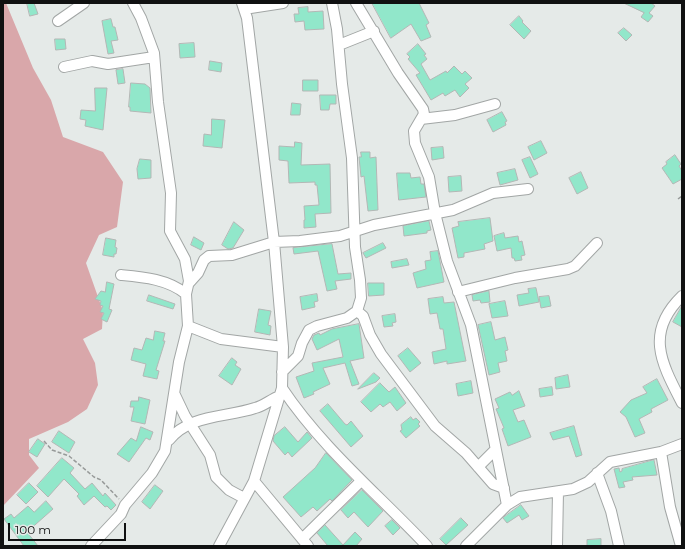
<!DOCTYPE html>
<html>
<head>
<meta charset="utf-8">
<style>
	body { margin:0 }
	#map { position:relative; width:685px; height:549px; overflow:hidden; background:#e5eae8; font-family:Montserrat,sans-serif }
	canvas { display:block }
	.frame { position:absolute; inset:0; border:4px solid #101111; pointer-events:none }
	.scale { position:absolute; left:8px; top:523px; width:118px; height:18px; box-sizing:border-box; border:2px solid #101111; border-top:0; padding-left:5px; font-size:12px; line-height:14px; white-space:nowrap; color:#101111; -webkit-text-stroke:3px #e5eae8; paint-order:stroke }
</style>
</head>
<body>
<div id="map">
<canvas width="685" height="549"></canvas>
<div class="frame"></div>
<div class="scale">100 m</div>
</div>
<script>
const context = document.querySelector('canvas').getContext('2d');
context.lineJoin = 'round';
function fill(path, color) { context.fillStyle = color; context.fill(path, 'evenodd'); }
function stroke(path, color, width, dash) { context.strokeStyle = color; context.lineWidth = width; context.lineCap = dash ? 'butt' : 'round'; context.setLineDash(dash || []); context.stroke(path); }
fill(new Path2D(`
	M3,3H6L33,68L51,100L63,137L103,152L123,182L117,227L99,235L86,263L103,311L102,329L83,339L95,363L98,385L87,409L68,422L29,439V455L39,468L3,506Z`), '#d9a7aa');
const building = new Path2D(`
	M27,3H34L38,14L30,16Z
	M372,3H419L429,23L426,25L431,37L421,41L411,24L391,38Z
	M624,3H651L655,6L649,13L653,16L648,22L641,17L644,13Z
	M308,7V12L323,11L324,29L305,30L304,21L295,22L294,14H299L298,8Z
	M519,16L523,21L522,22L531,31L524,39L510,25Z
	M111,19L113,27H115L118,40L111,41L114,53L108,54L102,21Z
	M624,28L632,35L626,41L618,33Z
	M55,39H65L66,49L56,50Z
	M194,43L195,57L180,58L179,44Z
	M418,44L426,54L424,55L427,59L421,64L430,80L446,71L447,73L454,66L462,74L465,71L472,78L465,84L469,88L460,97L455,90L445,96L443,93L431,100L416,75L420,73L408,59L410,57L407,54Z
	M210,61L222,63L221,72L209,70Z
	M123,69L125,83L118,84L116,70Z
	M303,80H318V91H303Z
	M131,83L145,84L150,88L151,113L130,111V107H129Z
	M95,88H107L103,130L85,126L86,120L80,119L81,110L95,111Z
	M320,95H336V104H330L329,110H321Z
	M292,103L301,104L300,115H291Z
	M502,112L507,121L505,122L506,125L493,132L487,120Z
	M212,119L225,120L222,148L203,146L204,134L211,135Z
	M541,141L547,153L534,160L528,147Z
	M295,142L302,143L301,165L330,164L331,213L315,214L316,227L304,228V220H305L304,206L319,205L317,185H315V182L289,183L288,161L279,160V146L294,147Z
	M443,147L444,158L432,160L431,148Z
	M361,152H370V158L376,157L378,210L368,211L364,176L361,177L359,157H361Z
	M675,155L681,164L679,166L682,171V179L673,184L662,168L667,164L666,162Z
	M530,157L538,174L530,178L522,160Z
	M140,159L151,160V178L138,179L137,169Z
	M515,169L518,180L500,185L497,173Z
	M581,172L588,188L577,194L569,178Z
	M397,173H410L411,178L420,177L421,184H424L426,197L399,200Z
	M461,176L462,191L449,192L448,177Z
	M490,218L493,241L484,244L485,249L464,253V257L458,258L452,228L459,226L458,222Z
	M429,221L431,230L427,231V233L404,236L403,226Z
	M234,222L244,230L233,248L228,249L222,245Z
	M504,233L505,238L518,236L519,242L522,241L525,255L521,256L522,260L515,261L514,258H512L511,248L497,251L494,236Z
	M194,237L204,243L201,250L191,245Z
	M106,238L116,240L115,247L117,248L116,254H114V257L103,255Z
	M383,243L386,248L366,258L363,253Z
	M332,244L338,274L351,273V279L335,281L337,289L327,291L318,251L294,254L293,248Z
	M438,251L444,282L417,288L413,273L426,269L425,261L431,260L430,252Z
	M407,259L409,265L392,268L391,262Z
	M107,282L114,284L109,309L112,310L107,322L101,319L104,313L100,312L103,306L100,305L101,301L95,299L101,291L105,292Z
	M368,283H384V295L369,296Z
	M536,288L539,302L519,306L517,295L529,293L528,289Z
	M489,291L490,302L481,303L480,300L473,301L472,295Z
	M317,294L318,301L314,302L315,307L302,310L300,297Z
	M149,295L175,304L173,309L147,301Z
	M549,296L551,306L541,308L539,297Z
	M443,297L444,303L454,302L466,361L447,364V361L434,364L432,352L446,349L443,329H440L437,313L430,314L428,299Z
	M505,301L508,316L492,318L489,304Z
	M682,306V327L673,322Z
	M259,309L271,311L268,325L271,326L270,335L255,332Z
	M395,314L396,322L392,323L393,326L384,327L382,316Z
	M491,322L495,340L505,337L508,350L505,351L507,361L498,363L500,372L489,375L478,325Z
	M359,324L364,358L350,361L359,384L352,386L345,363L323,368L330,384L313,392L314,394L304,398L296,377L314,371L312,363L343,357L339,339L317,350L312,339L314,335L319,333L320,335L332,329Z
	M155,331L165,333L163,341H165L156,370L159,371L157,379L143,376L146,364L131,360L134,348L142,350L146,338L153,340Z
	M408,348L421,363L410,372L398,356Z
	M232,358L237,362L235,365L241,369L232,385L219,376Z
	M374,373L380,378L376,382L358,389Z
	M568,375L570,387L556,389L555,378Z
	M657,379L668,400L651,409L652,412L639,419L645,433L635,437L626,417L620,412L631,400L647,393L643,387Z
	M471,381L473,393L458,396L456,384Z
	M380,383L389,392L395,387L406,403L397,411L390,402L383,407L380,404L371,412L361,402Z
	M552,387L553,395L540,397L539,389Z
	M519,391L525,406L513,410L518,422L524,420L531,437L508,446L502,429L504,428L496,409L499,408L495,399L510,392L512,395Z
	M139,397L150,400L145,424L131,421L134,407H130L131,401H138Z
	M328,404L345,424L347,425L351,421L363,436L351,447L320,411Z
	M411,417L413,420L416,418L420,422L418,424L420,426L406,438L400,431L402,430L401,425Z
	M574,426L582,455L576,457L569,436L553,440L550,433Z
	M141,427L153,432L150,440L146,438L129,462L117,454L131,438L136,441Z
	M285,427L298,442L307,432L312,438L292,457L288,452L285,455L273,441L274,436Z
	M59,431L75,442L69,453L52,442Z
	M38,439L45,444L37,457L29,452Z
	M326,453L352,480L332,501L330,499L317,511L313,507L301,517L283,497L315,468Z
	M62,458L74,468L70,473L85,489L92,483L103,496L105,493L116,505L111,510L107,506L105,507L94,496L84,505L77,496L79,494L64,479L48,497L37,486Z
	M654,460L657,475L632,477L633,480L623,482L625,487L619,488L614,469L619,468L620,472L622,471V469Z
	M29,483L38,492L26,504L17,495Z
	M155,485L163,491L150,509L142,502Z
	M362,490L383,511L368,527L354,512L348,518L341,510Z
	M46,501L53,509L27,532L38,546H24L4,519L11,514L14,518L28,506L34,512Z
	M521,505L529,516L522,520L519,515L507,523L503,518Z
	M461,518L468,525L446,545L440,539Z
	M392,520L400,528L393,535L385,526Z
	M325,525L343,545L355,532L362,539L356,546H328L317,533Z
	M601,539V546H587V540Z`);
fill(building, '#91e7ca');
stroke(building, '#b3b7b5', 1);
const minor = new Path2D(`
	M356,3L398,73L423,109L424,114L414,131L415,143L429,177L435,213L447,261L471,325L507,505
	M244,9L283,3
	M58,21L84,3
	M339,45L374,31
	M64,67L92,61L108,64L154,57
	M421,119L455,115L495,104
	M121,275C143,277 168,279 186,294
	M189,283L198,273L204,260L209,256L232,255L274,242L300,241L340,236L374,225L453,210L493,193L528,189
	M458,292L515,278L568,269L575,266L597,243
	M682,296C644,333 662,364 682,403
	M357,311L363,316L370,335L381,354L435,426L466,453L493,484L504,488
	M188,326L221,339L283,347
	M282,372L298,356L302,343L309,330L317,326L347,318L357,311L361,298L360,280L355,247L352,158L342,84L337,29L332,3
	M282,388C322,448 378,494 427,546
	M175,395L185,416L210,455L216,477L229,490L244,498
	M169,440C190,414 225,418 255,408C264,406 271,399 280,396
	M661,452L670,507L681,546
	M478,467L495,450
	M597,473L611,511L619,546
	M254,481L308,546
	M302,539L361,481
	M91,546L121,514L125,505L152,473L165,451L179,362L188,326L186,294L189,281L185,259L170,231L171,193L158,102L154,53L141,18L133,3
	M219,546L254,481L282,388L283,347L274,242L247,18L242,3
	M466,546L507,505L520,497L573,489L588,482L610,462L661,452L682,444
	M557,546L558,492`);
stroke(minor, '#a2a6a5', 12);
stroke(new Path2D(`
	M678,199L682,196
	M44,441L52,450L69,456L94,477L101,480L119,499`), '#979a99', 1.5, [4, 2]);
stroke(minor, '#fff', 10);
</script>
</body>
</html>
